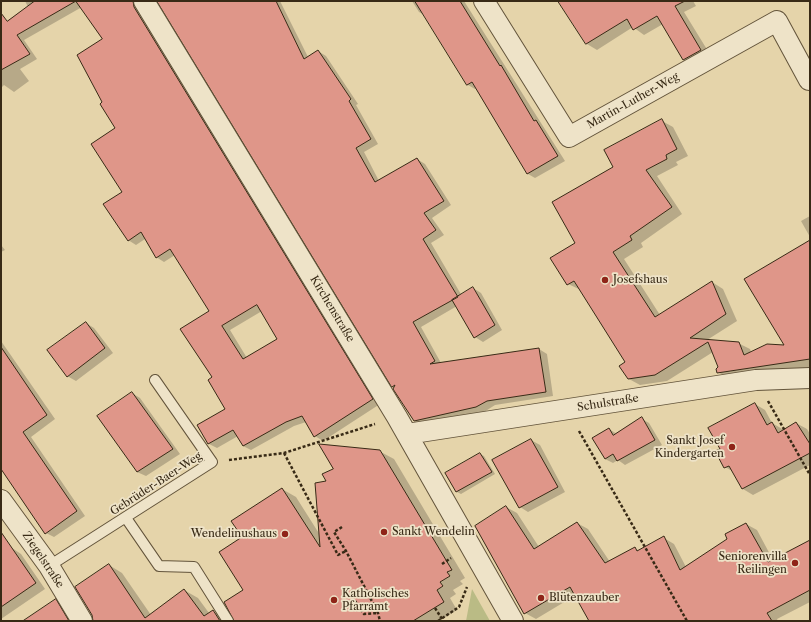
<!DOCTYPE html>
<html>
<head>
<meta charset="utf-8">
<style>
	body { margin:0 }
	#map { position:relative; width:811px; height:622px; overflow:hidden; background:#e5d4aa; font-family:"Libre Caslon Text",serif }
	canvas { display:block }
	.frame { position:absolute; inset:0; border:2px solid #382a16; pointer-events:none }
</style>
</head>
<body>
<div id="map">
<canvas width="811" height="622"></canvas>
<div class="frame"></div>
</div>
<script>
const context = document.querySelector('canvas').getContext('2d');
context.lineJoin = 'round';
function fill(path, color) { context.fillStyle = color; context.fill(path, 'evenodd'); }
function stroke(path, color, width, dash) { context.strokeStyle = color; context.lineWidth = width; context.lineCap = dash ? 'butt' : 'round'; context.setLineDash(dash || []); context.stroke(path); }
function drawText(font, color, halo, rows, align = 'center') {
  context.font = font + ' "Libre Caslon Text",serif'; context.lineWidth = 3.5; context.setLineDash([]); context.textBaseline = 'middle'; context.strokeStyle = halo; context.fillStyle = color; for (const [text, x, y, turn = 0] of rows) {
    context.save(); context.translate(x, y); context.rotate((+turn || 0) * Math.PI / 180); context.textAlign = isNaN(turn) ? turn : align; if (halo) context.strokeText(text, 0, 0); context.fillText(text, 0, 0); context.restore();
  }
}
fill(new Path2D(`
	M472,589L490,621H466Z`), '#babb85');
fill(new Path2D(`
	M25,1H142L380,404L323,441L315,436L306,422L294,426L251,450L243,446L238,436L217,448L209,444L227,410L213,378L210,311L175,255L164,262L156,257L145,239L136,245L128,240L117,128L104,103L103,39L82,7L24,40L37,59L20,69L29,81L14,92L4,85L1,88V27L28,7ZM262,311L278,339L247,358L230,330Z
	M159,1H280L308,57L318,51L326,56L358,104L356,105L378,144L364,152L379,181L417,159L425,164L451,205L432,218L444,235L431,243L462,296L473,288L481,293L502,330L483,342L475,337L457,306L421,327L441,363L539,349L547,354L553,396L495,405L484,412L423,425L414,421Z
	M412,1H464L565,161L535,178L528,174L477,88L475,89L468,85L426,16L419,12Z
	M571,1H693L696,6L684,12L711,56L694,65L684,59L663,24L644,35L633,27L597,50L587,44L563,6Z
	M662,121L673,127L688,156L676,162L678,165L657,176L682,214L641,243L643,247L624,259L660,315L712,282L723,289L737,321L707,340L738,343L750,349L751,352L810,348V367L729,379L718,372L719,368L713,352L667,381L640,385L629,379L627,363L581,290L568,284L576,243L614,167Z
	M810,216V237L801,221Z
	M1,245L5,250L1,252Z
	M86,323L94,328L113,353L76,381L67,376Z
	M1,341L55,419L31,437L85,516L54,537L46,533L1,468Z
	M132,393L140,398L180,454L146,476L137,472L99,416Z
	M755,404L765,410L772,423L784,430L796,423L807,429L810,434V465L753,495L743,489L734,472L725,467L721,450Z
	M642,419L649,423L662,445L625,465L618,460L613,463L605,459L609,429L617,434Z
	M531,440L540,445L565,492L528,512L520,507Z
	M379,451L394,459L465,578L460,581L463,584L453,590L456,594L450,598L457,610L439,621H235L245,590L243,538L282,489L296,497L320,535L328,482Z
	M480,454L484,456L495,474L461,494L457,492L446,474Z
	M506,507L517,513L539,547L577,523L588,529L610,562L635,548L639,551L664,538L674,544L686,567L728,539L746,524L757,530L773,560L810,541V602L777,619L778,621H590L576,595L536,619L525,613Z
	M12,548L21,554L45,589L1,619V556Z
	M109,565L122,573L151,615L184,590L198,598L209,613L213,611L228,621H103Z
	M56,600L64,605L74,621H44Z`), '#0003');
const building = new Path2D(`
	M35,1H76L17,35L30,54L1,70V13L7,21Z
	M76,1H133L134,7L373,399L314,437L302,416L286,422L243,446L233,430L208,444L197,425L225,409L208,380L212,377L180,329L209,311L170,249L156,258L141,232L128,241L103,204L122,192L91,144L115,128L100,104L102,102L77,55L102,39ZM257,305L277,339L243,359L222,326Z
	M157,1H276L304,59L318,50L351,99L349,101L371,139L356,148L375,182L417,158L444,201L424,213L436,230L423,239L458,297L413,322L435,361L430,364L539,348L546,392L487,401L476,407L414,421L393,389L395,385L392,387Z
	M415,1H460L500,66L501,65L534,121L536,120L558,156L527,174L472,82L467,85Z
	M558,1H685L675,6L701,50L683,60L657,16L633,30L627,19L586,44Z
	M662,119L677,149L666,155L667,159L646,170L672,207L630,236L632,240L613,252L655,317L712,281L726,314L690,338L739,342L744,355L767,344L784,345L744,279L810,240V359L717,373L716,369L718,367L708,342L655,375L628,379L619,366L625,362L574,281L567,285L550,258L575,243L552,202L613,167L604,150Z
	M473,287L495,325L474,338L452,300Z
	M86,322L105,348L67,377L47,350Z
	M1,347L47,415L23,432L77,511L45,534L1,469Z
	M132,392L173,449L137,472L97,416Z
	M755,403L767,425L772,422L778,433L796,422L810,444V453L742,489L729,466L724,468L715,451L720,449L708,428Z
	M642,417L655,440L617,461L613,454L605,459L592,438L609,428L613,435Z
	M531,439L558,487L519,508L492,460Z
	M319,444L380,450L452,570L447,572L450,576L440,582L443,586L437,590L444,602L413,621H234L224,602L243,590L219,552L242,537L231,521L282,488L320,547L315,483L326,481L322,474L333,469Z
	M480,453L492,472L456,492L445,473Z
	M506,506L534,549L577,522L605,563L635,547L637,551L664,536L680,570L727,539L725,534L746,523L768,562L810,540V590L767,613L772,621H589L570,587L524,614L475,526Z
	M1,532L36,583L1,607Z
	M109,564L145,618L184,589L204,616L213,610L220,621H93L92,615L75,587Z
	M56,599L69,621H23Z`);
fill(building, '#df9689');
stroke(building, '#382a16', 1);
const service = new Path2D(`
	M126,518L159,566L194,567L228,621
	M49,566L212,462L155,380`);
const minor = new Path2D(`
	M144,1L397,417L513,621
	M484,1L569,137L777,21L809,80
	M407,434L756,380L810,378
	M1,500L49,566L82,621`);
stroke(service, '#63543b', 12);
stroke(minor, '#63543b', 22);
stroke(new Path2D(`
	M768,401L810,475
	M579,431L687,621
	M284,453L338,555L346,551
	M229,460L284,453L375,424
	M342,527L334,532L346,551L378,613L380,621
	M442,564L451,558
	M355,601L364,614L378,613
	M435,608L442,619
	M438,621L459,607L467,587`), '#382a16', 2.5, [3, 2]);
stroke(service, '#eee3c8', 10);
stroke(minor, '#eee3c8', 20);
for (const [x, y, r, color] of [
	[605,280,4,"#8f2418"],
	[732,447,4,"#8f2418"],
	[384,532,4,"#8f2418"],
	[285,534,4,"#8f2418"],
	[795,563,4,"#8f2418"],
	[541,598,4,"#8f2418"],
	[334,600,4,"#8f2418"]
]) { const dot = new Path2D(); dot.arc(x, y, r, 0, 2 * Math.PI); context.fillStyle = color; context.fill(dot); stroke(dot, '#eee3c8', 1.5); }
drawText('11px', '#382a16', '#eee3c8', [
	["Martin-Luther-Weg",633,101,-29],
	["Kirchenstraße",332,309,59],
	["Schulstraße",608,403,-9],
	["Gebrüder-Baer-Weg",156,484,-33],
	["Ziegelstraße",43,560,56]
]);
drawText('11px', '#382a16', '#eee3c8', [
	["Josefshaus",613,280],
	["Sankt Josef",724,441,"right"],
	["Kindergarten",724,454,"right"],
	["Sankt Wendelin",392,532],
	["Wendelinushaus",277,534,"right"],
	["Seniorenvilla",787,557,"right"],
	["Reilingen",787,570,"right"],
	["Katholisches",342,594],
	["Pfarramt",342,607],
	["Blütenzauber",549,598]
], 'left');
</script>
</body>
</html>
